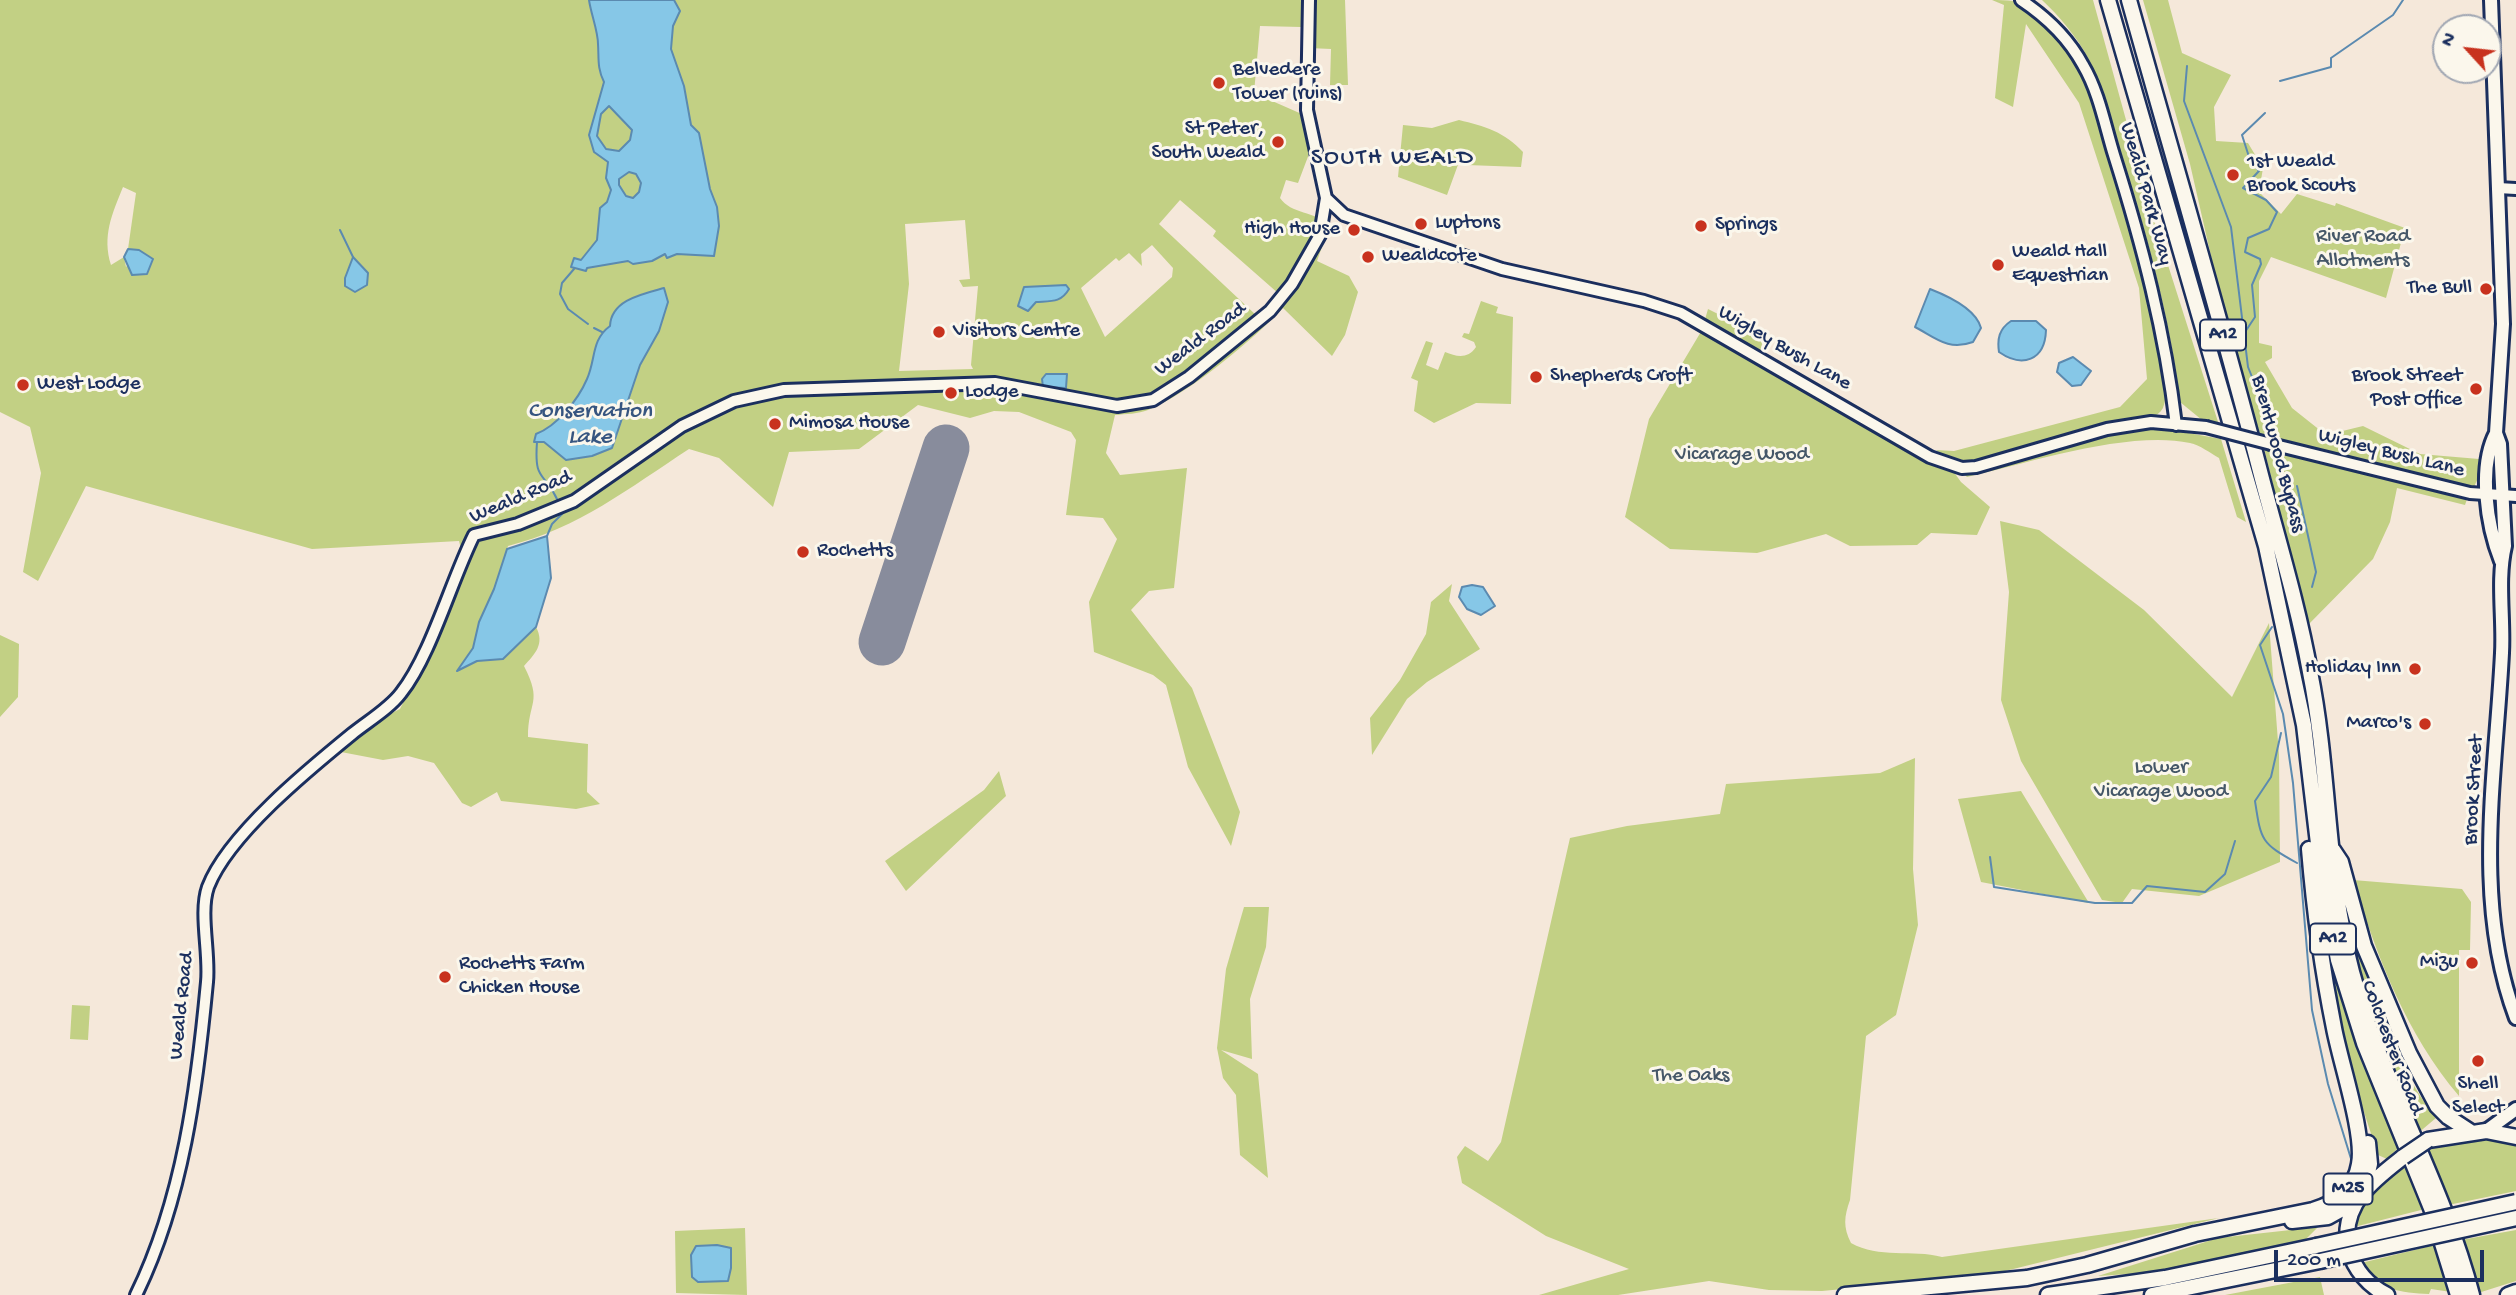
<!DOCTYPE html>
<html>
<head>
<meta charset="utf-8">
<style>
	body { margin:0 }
	#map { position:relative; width:2516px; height:1295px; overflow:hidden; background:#f5e8da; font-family:"Gochi Hand",sans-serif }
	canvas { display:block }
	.north { position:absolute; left:2432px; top:14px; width:70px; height:70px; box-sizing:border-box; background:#fbf7ec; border:2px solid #a1a7b3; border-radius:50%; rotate:297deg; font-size:19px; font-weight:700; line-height:28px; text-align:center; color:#1b2f5e }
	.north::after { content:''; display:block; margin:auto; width:24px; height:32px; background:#c8321e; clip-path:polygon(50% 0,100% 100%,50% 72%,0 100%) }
	.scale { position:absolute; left:2274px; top:1250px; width:210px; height:32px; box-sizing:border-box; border:4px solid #1b2f5e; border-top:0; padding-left:9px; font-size:21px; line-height:24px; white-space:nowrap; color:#1b2f5e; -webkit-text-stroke:5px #fbf7ec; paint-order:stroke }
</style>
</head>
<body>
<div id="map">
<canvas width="2516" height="1295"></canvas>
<div class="north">N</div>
<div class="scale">200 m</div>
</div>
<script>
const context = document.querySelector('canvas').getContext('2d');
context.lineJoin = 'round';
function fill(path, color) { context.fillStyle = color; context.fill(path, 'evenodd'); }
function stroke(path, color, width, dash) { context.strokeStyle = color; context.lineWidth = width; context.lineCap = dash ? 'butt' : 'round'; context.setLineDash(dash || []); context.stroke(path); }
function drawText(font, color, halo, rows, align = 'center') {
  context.font = font + ' "Gochi Hand",sans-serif'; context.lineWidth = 6; context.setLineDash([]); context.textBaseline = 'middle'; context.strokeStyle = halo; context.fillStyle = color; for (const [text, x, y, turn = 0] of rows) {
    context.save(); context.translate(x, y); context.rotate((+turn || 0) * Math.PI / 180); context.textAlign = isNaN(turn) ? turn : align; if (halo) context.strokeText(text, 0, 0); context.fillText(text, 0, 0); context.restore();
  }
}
fill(new Path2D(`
	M0,0H1345L1348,85H1330L1331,49L1309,48L1307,93L1301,88V27L1260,26L1254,93L1304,115L1309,154L1298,183L1286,180L1280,198C1291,214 1315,212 1330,224L1317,261L1349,276L1358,292L1345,335L1332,356L1283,308C1253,340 1188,394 1148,410C1138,414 1126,414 1115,415L1106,453L1120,475L1187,468L1174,588L1149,591L1131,610L1192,688L1240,812L1231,846L1188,767L1166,685L1153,675L1094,652L1089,602L1117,539L1103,518L1066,515L1076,440L1071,432L1019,412L994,411L970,418L918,405L859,449L789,452L773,507L719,458L689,449C629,488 579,528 508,546L495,587L479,622L473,648L458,670L477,661L503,659L536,627C545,644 535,654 524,666C543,703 528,701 528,737L588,744L587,792L600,804L576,809L501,801L497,792L471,807L462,803L434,763L408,756L383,760L341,752L371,723L400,709L441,626L464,561L459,541L312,549L86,486L38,581L23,572L41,473L30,427L0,412ZM123,187L136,193L128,249L139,250L126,267L124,257L111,265C102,236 112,214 123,187ZM1180,200L1216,231L1213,236L1279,294L1257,316L1159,224ZM965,220L970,279L959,280L963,287L978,286L971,365L973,369L899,371L909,284L905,224ZM1152,245L1173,268L1172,277L1105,337L1081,288L1116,258L1119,261L1129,253L1142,266L1141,254Z
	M1992,0C1998,0 2007,0 2013,1C2037,8 2061,37 2074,58C2098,96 2183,378 2163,408C2160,413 2156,416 2151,417C2137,421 2123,420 2109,422C2085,426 2061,435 2037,442C2008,451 1963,473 1936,450L1954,451L2120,407L2147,379L2139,288L2079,103L2026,24L2013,107L1995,98L2004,5Z
	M2042,0H2093L2153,218L2219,425L2202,420L2180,402C2170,319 2148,239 2123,159C2112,125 2104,90 2088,58C2077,37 2059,16 2042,0Z
	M2143,0H2168L2182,53L2231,75L2214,107L2216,141L2248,143L2263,168L2259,192L2281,214L2297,194L2335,206L2336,203L2405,228L2386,298L2271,257L2259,281V343L2272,346V358L2265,362L2292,408L2326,435L2363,426L2420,454L2479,459L2478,478L2474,487L2260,434L2229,335L2190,164Z
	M1459,120C1484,126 1505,132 1523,152L1521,167L1467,165L1459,162L1447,195L1398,177L1403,125L1432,128Z
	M1481,301L1498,307L1496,313L1513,317L1511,404L1476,403L1434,423L1414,411L1418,381L1411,378L1426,341L1433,343L1426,365L1438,370L1445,352C1457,357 1468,359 1476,347L1474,342L1462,337L1464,333L1469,334Z
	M1708,309L1764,337L1759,355L1948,464L1961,482L1990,507L1977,535L1931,533L1917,545L1850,546L1826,534L1757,553L1670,549L1625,517L1649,419L1702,330Z
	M2156,427L2221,439L2246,522L2237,517L2219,458C2210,453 2200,445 2190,443C2128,430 2029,463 1967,477L1960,470L2105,434Z
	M2264,448L2467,499L2465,505L2397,488L2390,522L2373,559L2307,626Z
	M2000,521L2039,530L2144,610L2232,697L2269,623L2279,755L2280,862L2199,896L2132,889L2122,903L2102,900L2021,761L2001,700L2009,592Z
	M1452,584L1449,601L1480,649L1427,682L1407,699L1372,755L1370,718L1400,680L1426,634L1431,602Z
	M0,635L19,644L18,697L0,717Z
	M1915,758L1913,869L1918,925L1896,1015L1866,1036L1850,1200C1844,1217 1843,1227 1851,1243C1879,1259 1912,1249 1942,1257L2219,1218L1989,1275L1822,1291L1769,1290L1709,1281L1618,1295H1539L1629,1269L1546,1236L1462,1183L1457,1157L1465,1146L1488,1161L1501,1142L1570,838L1627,826L1720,814L1726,784L1880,773Z
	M999,771L1006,796L906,891L885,861L984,790Z
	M2021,791L2089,903L1981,882L1958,799Z
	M2353,880L2462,889L2471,902L2470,950H2459V1096C2406,1034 2377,956 2353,880Z
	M1244,907H1269L1266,947L1250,999L1252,1059L1221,1050L1258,1074L1268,1178L1240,1155L1236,1095L1223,1078L1217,1048L1226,969Z
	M2345,918L2349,919C2371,987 2392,1062 2436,1118L2417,1134L2371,1019Z
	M2332,960C2347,1025 2373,1085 2401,1145L2387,1159L2378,1155L2344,1051L2327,961Z
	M72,1005L90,1006L88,1040L70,1039Z
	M2462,1138L2507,1139L2516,1142V1191L2448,1205L2427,1151Z
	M2407,1163L2425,1209L2354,1227L2368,1198Z
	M2318,1227L2304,1241L2159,1272L2098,1276L2218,1238Z
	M745,1228L747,1295L676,1293L675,1231Z
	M2516,1230V1281L2475,1294L2461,1240Z
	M2439,1244L2451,1292L2431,1289L2429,1294C2402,1293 2375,1290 2361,1263Z
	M2320,1277L2324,1295H2225Z`), '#c2d084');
const water = new Path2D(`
	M589,0H674L680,11L673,26L671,49L684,86L691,125L699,133L710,189L717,207L719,226L714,256L677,254L667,258L665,254L652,261L633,264L628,261L587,268L586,271L571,267L574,258L581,260L597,240L600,208L607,202L611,190L606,178L608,162L594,152L589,135L604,82C597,68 599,59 598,44C598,31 591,14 589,0ZM609,106L632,130L630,140L619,151L606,149L597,136L601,114ZM629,172L636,174L641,183L639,192L633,198L626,196L619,185V179Z
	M128,249L139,250L153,259L147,274L132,275L124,257Z
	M353,257L368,273L367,285L355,292L345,286V278Z
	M1066,285L1069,289C1061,303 1051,301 1036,302L1028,311L1018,306L1024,287Z
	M664,288L668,302L659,331L640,365L612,448L592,456L566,460L544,442H534L536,434C557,426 578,400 587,379C596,359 591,340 610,326C611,300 642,294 664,288Z
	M1930,289C1948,296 1976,309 1981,328L1973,342C1948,351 1936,338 1915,327Z
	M2011,321H2036L2046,330C2045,361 2022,368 1999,352C1997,339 1999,329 2011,321Z
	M2073,357L2091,371L2081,385L2072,386L2057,372L2059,363Z
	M1046,374H1067L1066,388L1043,387L1042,379Z
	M547,536L551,578L536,627L503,659L477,661L457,671L473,648L479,622L494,589L507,549Z
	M1472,585L1483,587L1495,606L1481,615L1467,609L1459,597L1462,587Z
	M717,1245L731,1248V1268L728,1281L698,1282L692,1277L691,1255L696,1246Z`);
fill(water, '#86c7e7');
stroke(water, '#5b8ab0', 2);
stroke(new Path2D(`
	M2187,66L2184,101L2231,227L2248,367L2267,414
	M2280,81L2331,67V58L2393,15L2403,0
	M340,230L353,257
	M574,269L562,283L560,294L568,309L588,324
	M594,328L602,332
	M2245,332L2255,317L2252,285L2261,264L2260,259L2245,252L2248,238L2269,229L2277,212L2266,200L2243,188L2259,171L2250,160L2242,135L2265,113
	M537,442C534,483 544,470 558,501
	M2297,486L2316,572L2312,587
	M547,536L552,524L563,513
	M2272,627L2260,645L2283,714L2293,783L2312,1010L2328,1084L2352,1162
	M2281,733L2271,777L2255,801C2261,841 2261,843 2297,863
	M1990,857L1994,887L2095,903H2132L2147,886L2205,892L2225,874L2235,841`), '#5b8ab0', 2);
stroke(new Path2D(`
	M882,642L946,448`), '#888c9c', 47);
const secondary = new Path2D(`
	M2021,0C2045,16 2069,39 2083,65C2099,92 2105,126 2114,155C2142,244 2165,332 2176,425
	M2498,188L2516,189
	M1326,198L1344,215L1502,269L1644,301L1681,313L1930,457L1962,468L1976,467L2107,429L2151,422L2206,427
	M2271,444L2470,493L2516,496
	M136,1295C183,1199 197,1088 207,982C210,953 199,913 208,887C228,835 309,769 352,734C368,721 389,709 401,693C431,655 451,581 474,535L518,524L574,501L682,426L734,401L784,390L995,383L1117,406L1153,400L1189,377L1270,311L1292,284L1320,235L1326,198L1307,110L1309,0`);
const primary = new Path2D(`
	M2491,0L2503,324L2496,433L2500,444L2505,546C2497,580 2504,618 2502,653C2496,774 2472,901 2516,1018
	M2496,433C2478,467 2487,526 2501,561
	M2486,1131L2516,1109`);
const highway = new Path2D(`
	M2108,0L2266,546L2304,725L2321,869L2338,960L2364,1043L2431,1208L2458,1295
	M2129,0C2173,158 2220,316 2261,475C2278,540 2298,605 2310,672C2330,771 2326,874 2352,972C2382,1084 2443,1183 2472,1295
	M2333,850L2341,862L2364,946L2409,1053L2437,1106L2448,1117L2471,1132
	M2428,1140L2486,1131L2516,1137
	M2363,1192L2370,1164L2368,1143
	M2292,1221L2328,1217L2355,1202
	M1845,1295L2027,1278L2087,1265L2195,1234L2313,1210C2336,1203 2355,1189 2359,1164C2365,1135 2340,1061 2334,1028C2322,969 2314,909 2309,849
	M2048,1295L2165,1278L2316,1246
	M2152,1295L2320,1261
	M2387,1295C2348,1275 2334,1230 2362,1194C2373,1180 2389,1168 2403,1157
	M2508,1295L2516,1292`);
stroke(secondary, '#1b2f5e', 16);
stroke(primary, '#1b2f5e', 18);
stroke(highway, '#1b2f5e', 19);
stroke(secondary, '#fbf7ec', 10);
stroke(primary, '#fbf7ec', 12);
stroke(highway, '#fbf7ec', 14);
const secondaryBridge = new Path2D(`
	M2206,427L2271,444`);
const highwayBridge = new Path2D(`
	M2403,1157L2428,1140
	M2316,1246L2516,1202
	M2320,1261L2516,1218`);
stroke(secondaryBridge, '#1b2f5e', 16, []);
stroke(highwayBridge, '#1b2f5e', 19, []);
stroke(secondaryBridge, '#fbf7ec', 10);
stroke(highwayBridge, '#fbf7ec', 14);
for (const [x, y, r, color] of [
	[1219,83,7,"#c8321e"],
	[1278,142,7,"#c8321e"],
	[2233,175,7,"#c8321e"],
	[1421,224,7,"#c8321e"],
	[1701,226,7,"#c8321e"],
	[1354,230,7,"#c8321e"],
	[1368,257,7,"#c8321e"],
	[1998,265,7,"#c8321e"],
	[2486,289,7,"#c8321e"],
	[939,332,7,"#c8321e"],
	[1536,377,7,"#c8321e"],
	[23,385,7,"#c8321e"],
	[2476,389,7,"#c8321e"],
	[951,393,7,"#c8321e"],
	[775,424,7,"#c8321e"],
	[803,552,7,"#c8321e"],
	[2415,669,7,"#c8321e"],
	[2425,724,7,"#c8321e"],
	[2472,963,7,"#c8321e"],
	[445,977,7,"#c8321e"],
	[2478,1061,7,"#c8321e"]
]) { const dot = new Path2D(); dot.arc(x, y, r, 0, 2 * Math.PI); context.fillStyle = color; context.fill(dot); stroke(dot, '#fbf7ec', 2.5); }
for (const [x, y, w] of [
	[2223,335,46],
	[2333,939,46],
	[2348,1189,49]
]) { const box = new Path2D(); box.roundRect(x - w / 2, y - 15.5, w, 31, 5); context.fillStyle = '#fbf7ec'; context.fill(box); stroke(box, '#1b2f5e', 2); }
drawText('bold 19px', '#1b2f5e', null, [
	["A12",2223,335],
	["A12",2333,939],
	["M25",2348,1189]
]);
drawText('21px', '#1b2f5e', '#fbf7ec', [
	["Belvedere",1233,71],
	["Tower (ruins)",1233,95],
	["St Peter,",1264,130,"right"],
	["South Weald",1264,154,"right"],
	["1st Weald",2247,163],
	["Brook Scouts",2247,187],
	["Luptons",1435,224],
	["Springs",1715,226],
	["High House",1340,230,"right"],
	["Weald Hall",2012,253],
	["Equestrian",2012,277],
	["Wealdcote",1382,257],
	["The Bull",2472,289,"right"],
	["Visitors Centre",953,332],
	["Shepherds Croft",1550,377],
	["Brook Street",2462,377,"right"],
	["Post Office",2462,401,"right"],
	["West Lodge",37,385],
	["Lodge",965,393],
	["Mimosa House",789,424],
	["Rochetts",817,552],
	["Holiday Inn",2401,669,"right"],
	["Marco's",2411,724,"right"],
	["Mizu",2458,963,"right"],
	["Rochetts Farm",459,965],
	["Chicken House",459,989],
	["Shell",2478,1085,"center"],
	["Select",2478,1109,"center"]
], 'left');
drawText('21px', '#1b2f5e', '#fbf7ec', [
	["Weald Park Way",2145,194,74],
	["Weald Road",1201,340,-37],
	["Wigley Bush Lane",1784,349,30],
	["Brentwood Bypass",2277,454,75],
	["Wigley Bush Lane",2391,454,14],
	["Weald Road",521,498,-23],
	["Brook Street",2475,790,-87],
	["Weald Road",183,1006,-84],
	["Colchester Road",2391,1048,69]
]);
drawText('21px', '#455768', '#fbf7ec', [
	["River Road",2363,238],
	["Allotments",2363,262],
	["Vicarage Wood",1742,456],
	["Lower",2161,769],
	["Vicarage Wood",2161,793],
	["The Oaks",1691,1077]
]);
drawText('italic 23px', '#365580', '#fbf7ec', [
	["Conservation",590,412],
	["Lake",590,438]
]);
context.letterSpacing = '2px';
drawText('24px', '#1b2f5e', '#fbf7ec', [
	["SOUTH WEALD",1393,159]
]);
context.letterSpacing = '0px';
</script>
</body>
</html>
